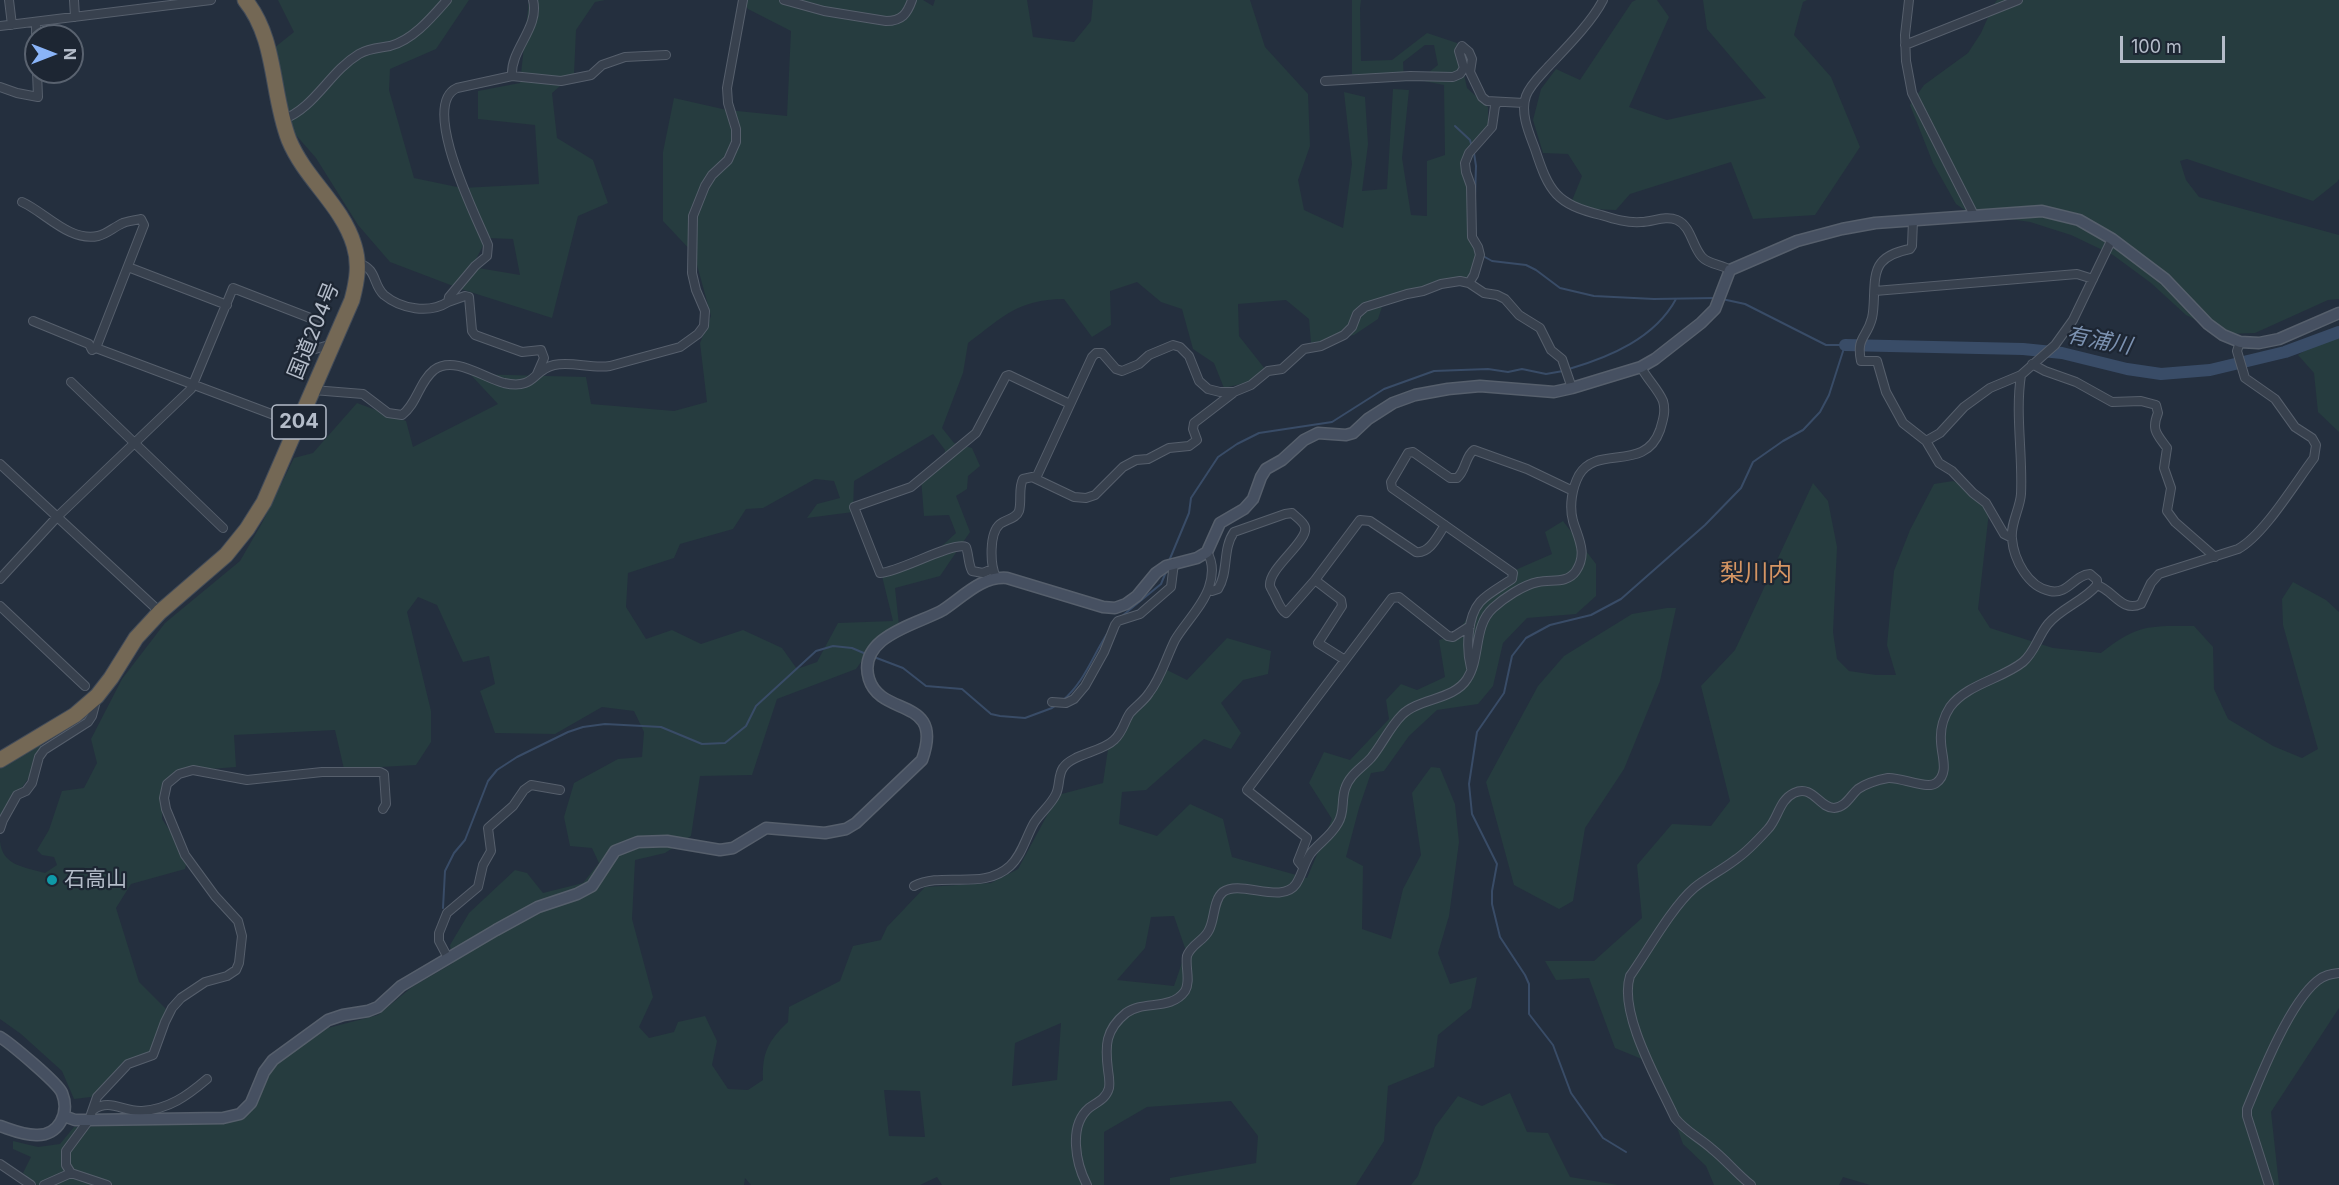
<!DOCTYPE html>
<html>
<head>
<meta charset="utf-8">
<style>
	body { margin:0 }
	#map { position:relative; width:2339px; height:1185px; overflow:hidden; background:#242f3e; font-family:Inter,sans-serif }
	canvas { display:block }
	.north { position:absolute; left:24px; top:24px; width:60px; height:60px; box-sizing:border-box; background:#1d2633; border:2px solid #59626f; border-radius:50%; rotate:90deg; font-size:16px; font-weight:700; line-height:24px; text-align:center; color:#b4bcc9 }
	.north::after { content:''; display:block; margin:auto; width:21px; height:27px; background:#8ab4f8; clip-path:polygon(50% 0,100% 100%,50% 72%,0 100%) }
	.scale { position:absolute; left:2120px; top:36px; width:105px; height:27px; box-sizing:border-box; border:3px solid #b4bcc9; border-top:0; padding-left:8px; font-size:18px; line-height:21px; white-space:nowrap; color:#b4bcc9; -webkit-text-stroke:4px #1d2633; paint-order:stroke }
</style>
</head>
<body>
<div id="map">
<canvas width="2339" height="1185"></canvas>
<div class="north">N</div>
<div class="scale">100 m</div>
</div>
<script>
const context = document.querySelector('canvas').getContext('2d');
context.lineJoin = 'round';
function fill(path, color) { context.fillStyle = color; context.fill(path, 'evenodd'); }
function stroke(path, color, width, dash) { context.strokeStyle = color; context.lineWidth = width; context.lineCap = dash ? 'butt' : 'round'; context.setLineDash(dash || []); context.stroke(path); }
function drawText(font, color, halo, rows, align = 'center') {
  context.font = font + ' Inter,"Noto Sans JP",sans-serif'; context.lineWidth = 4.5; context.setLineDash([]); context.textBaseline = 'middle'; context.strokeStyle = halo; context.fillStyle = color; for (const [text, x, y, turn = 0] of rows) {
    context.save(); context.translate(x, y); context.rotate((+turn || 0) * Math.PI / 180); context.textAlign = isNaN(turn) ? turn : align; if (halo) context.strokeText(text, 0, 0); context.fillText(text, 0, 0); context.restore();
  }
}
fill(new Path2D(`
	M278,0H469L436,49L390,69L389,90L414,178L462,188L539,184L535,125L478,119V91L520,83L529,0H605L595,2L576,30L574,74L552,93L557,138L593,160L608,203L578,216L552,318L461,289L390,262L358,225L316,158L288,126L274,48L294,32ZM487,238L513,239L520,275L472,267Z
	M743,0H923L933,6L935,0H1027L1033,37L1074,42L1091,21L1093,0H1250L1265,47L1308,94L1310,146L1298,180L1304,210L1343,228L1352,164L1344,92L1365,97L1368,144L1362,191L1387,189L1393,89L1409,90L1402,158L1411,215L1427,216V161L1445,155L1444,85L1419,80L1438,65L1434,45H1425L1403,62L1404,80L1352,74V0H1361L1360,8L1361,61L1392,60L1427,33L1457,43L1467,88L1488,107V126L1461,161L1467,187V234L1479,253L1468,281L1385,298L1378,319L1354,335L1311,343L1309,319L1286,300L1238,304L1239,336L1265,369L1258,380L1224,388L1214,363L1193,349L1182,309L1161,302L1137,282L1110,291L1111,325L1092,337L1064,299C1017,300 1004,316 968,343L963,373L942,428L954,443L972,448L980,466L968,476L967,489L956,496L970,532L940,576L895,588L899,625L874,644L856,669L777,699L752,775L700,776L691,836L665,853L635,860L632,919L653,997L639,1027L649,1038L674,1032L678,1022L705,1016L717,1041L712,1065L728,1089L748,1090L763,1080C762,1053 768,1041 788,1022L789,1007L840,981L853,946L881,940L887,927L925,887L991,883L1018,869L1058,795L1103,783L1108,749L1167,670L1187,680L1227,638L1271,651L1268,674L1243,680L1221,703L1241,733L1231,749L1204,739L1146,790L1122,792L1119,824L1157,836L1190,804L1223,819L1232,857L1307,878L1332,819L1309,783L1324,752L1350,760L1389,719L1386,700L1401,684L1417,690L1445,677L1439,640L1456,635L1477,603L1513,571L1552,554L1545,532L1563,521L1596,564V596L1576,614L1527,618L1503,643L1493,686L1478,704L1437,710L1409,736L1384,771L1371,773L1359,808L1346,857L1363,866L1362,929L1391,939L1403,889L1421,855L1412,793L1431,767L1440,768L1455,804L1459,842L1449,916L1438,953L1450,984L1477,977L1471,1008L1438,1035L1434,1067L1388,1086L1384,1141L1356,1185H1170V1178L1256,1163L1258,1136L1231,1101L1147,1107L1104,1132V1185H942L937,1177L920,1185H751L745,1178L744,1185H37L23,1173L31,1157L13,1149V1141L38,1147L60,1144L74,1127L230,1122L251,1108L269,1069L328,1028L378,1015L412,987L453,963L450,945L469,913L515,870L527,873L543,893L583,883L599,863L592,848L570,846L564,817L574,783L618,759L642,757L644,732L634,711L602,707L555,734L495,733L480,691L495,684L489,656L463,662L437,605L418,597L407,612L431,711V742L416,765L344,769L335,730L234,735L236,767L184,771L163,789L162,819L188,858L185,869L131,884L116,908L139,982L167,1010L158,1054L128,1061L91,1097L74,1099L62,1071L21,1034L0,1019V841C2,866 25,867 45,873L57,865L54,857L42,855L37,850L49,830L62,791L84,788L97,763L91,739L122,679L165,623L240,561L262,523L294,458L313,453L357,403L406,421L413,447L498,404L470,374L586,377L591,404L674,411L707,402L700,343L711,316L694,254L663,221V152L674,98L727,110L787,116L791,31L748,9ZM933,434L945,450L943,465L921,478L924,516L949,515L956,533L931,556L882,576L893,621L838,623L817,662L797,669L782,648L743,630L701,644L672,630L646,639L626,607L628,573L674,558L680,544L733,529L746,509L763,508L815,479L834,481L840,498L817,504L807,518L853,512L854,481ZM1174,916L1186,951L1174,986L1117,980L1145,948L1151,917ZM1061,1023L1057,1080L1012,1086L1015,1043ZM884,1090L920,1091L925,1137L889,1136Z
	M1636,0H1657L1669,17L1629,107L1667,120L1766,98L1707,29L1703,0H1807L1803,2L1794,35L1831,77L1860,147L1815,215L1753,219L1731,162L1630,194L1616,210L1569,208L1582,176L1568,154L1543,153L1533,120L1541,89L1556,69L1580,80L1632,2Z
	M1997,0H2339V179L2337,182L2313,201L2187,159L2180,161L2186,180L2199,197L2339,235V299L2328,300L2255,333L2225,334L2186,315L2151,283L2113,255L2071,235L2030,222L1969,213L1956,204L1933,163L1910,105L1924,85L1968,53L1981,33L1994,4Z
	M2339,327V432L2318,412L2314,373L2298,355Z
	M1953,481L1984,496L1989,512L1978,609L1990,628L2053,648L2101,653C2138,624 2148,626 2194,626L2213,647L2214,689L2228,719L2273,746L2302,758L2318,749L2283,625L2282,599L2293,582L2326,600L2339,612V1008L2271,1112L2279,1185H1870L1843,1177L1839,1185H1714L1706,1166L1683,1144L1654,1064L1615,1048L1589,978L1556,980L1545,961H1594L1642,918L1637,865L1672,824L1711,826L1730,801L1701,686L1735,650L1813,483L1828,501L1837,547L1833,632L1837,659L1849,671L1876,675H1896L1887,645L1894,571L1910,530L1934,484Z
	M1667,608H1676L1660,681L1624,769L1585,828L1573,901L1559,909L1514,885L1486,782L1538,686L1564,656L1632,614Z
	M41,745L43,756L0,821V768Z
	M1510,1093L1527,1132L1548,1133L1570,1177L1618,1185H1411L1418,1176L1435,1127L1458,1096L1482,1106Z`), '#263c3f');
stroke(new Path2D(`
	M1455,126L1470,140L1472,147
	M1474,153L1476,166L1475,197
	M1483,256L1492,261L1526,265L1536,270L1560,288L1594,296L1654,299L1716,298
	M1569,369C1610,357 1655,338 1676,299
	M1169,561L1189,513L1191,498L1218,457L1237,444L1259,433L1332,422L1384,389L1434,371L1488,369L1508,372L1522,369L1546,374L1563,371
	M1122,616L1161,584L1166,572
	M874,657L903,668L926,686L962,689L991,714L1000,716L1025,718L1052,708L1058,704
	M1062,701C1084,683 1092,657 1107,634
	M443,908L445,871L454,853L465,840L488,781L497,770L517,757L568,732L583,727L605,724L661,727L702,744L725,743L746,726L756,706L816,651L833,646L852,648L866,654
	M1626,1152L1603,1138L1571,1093L1553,1045L1529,1014V984L1525,975L1500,937L1492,904V891L1497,864L1472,814L1469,784L1477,732L1504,693L1512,656L1526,638L1550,625L1591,615L1621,599L1705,525L1741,488L1753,462L1783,441L1803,430L1820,412L1829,395L1845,345H1826L1745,304L1722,299`), '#394c67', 2);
stroke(new Path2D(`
	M1845,345L2023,349L2062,353L2127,369L2161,374L2210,370L2285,352L2339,332`), '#394c67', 12);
const street = new Path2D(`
	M9,0L12,25
	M74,0L75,17
	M784,0L824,11L886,21C902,21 907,14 912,0
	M1603,0C1592,22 1565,49 1548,67C1540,76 1530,85 1526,96C1520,113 1529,133 1535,149C1549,192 1556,204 1601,215C1614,219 1627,223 1641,222C1653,222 1665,215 1677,220C1691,226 1692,246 1702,257C1709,265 1722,264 1730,270
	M1909,0L1905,35L1906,61L1912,93L1974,215
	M36,23V36
	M0,26L211,0
	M1905,45L2018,0
	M512,76L561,81L591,75L602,65L625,57L666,55
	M1325,81L1410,76L1453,77L1460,74L1464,68L1459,51L1462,46L1469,52L1472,59L1470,72L1482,97L1487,101L1524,103
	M0,87L17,93L38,97L37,72
	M282,120C315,108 329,72 359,54C369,48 379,48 390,46C413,40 432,17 447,0
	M22,202C45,212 69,242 98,236C107,234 114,227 123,223C128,221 135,220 141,219L144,225L96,348
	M1913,220L1912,246L1910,249C1900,251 1888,254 1881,263C1871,275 1876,302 1872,318C1867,338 1856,337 1861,361H1877L1886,392L1903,423L1926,441L1940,433L1964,407L1990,388L2021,375L2055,345L2073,320L2112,239
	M358,263C378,269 372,284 384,295C401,309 429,314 448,302L449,297L475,266L487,256L488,245C477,218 419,105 457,88L512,76C510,49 540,28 533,0
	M128,267L227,305
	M1469,283L1474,275L1480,255L1478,247L1472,237L1471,186L1466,172L1465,163L1469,153L1492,127L1495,106L1498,102
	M1875,291L2077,274L2093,279
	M448,302L465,296L469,297L472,331L475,335L522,352L541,350L544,358L537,374
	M33,321L89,344L92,350L96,348L298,424
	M2032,364L2045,371L2076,382L2112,402L2141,401L2156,405L2158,413C2151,430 2157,434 2167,448L2164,468L2171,488L2167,511L2175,522L2215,557
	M2021,375C2015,414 2023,455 2021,494C2020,509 2010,524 2012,539C2014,560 2028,587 2050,591C2068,595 2074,575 2090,574L2097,580V585C2113,590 2122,613 2141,604L2151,583L2159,574L2238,549C2264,535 2295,483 2314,458L2316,445L2312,438L2295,427L2275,399L2245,378L2237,351L2240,342
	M71,382L223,528
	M313,390L363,394L388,413L402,415C417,404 419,382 434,370C454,355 484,378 504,383C536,390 532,370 554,365C572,361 591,369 610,366L680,347L698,334L704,326L705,311L696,290L692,273L693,216L705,186L712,175L728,160L736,142V129L728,103L727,88L743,0
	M1926,441L1939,463L1952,471L1973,493L1986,503L2004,534L2012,538
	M0,464L160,612
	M1034,478L1074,497L1086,498L1095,495L1123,467L1136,460L1148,459L1169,448L1189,446L1197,440L1193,429L1194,423L1233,393
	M992,569L983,573L972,571C968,563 969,555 966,547C953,541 900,572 880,573L854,507L911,487L976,433L1006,376L1009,375L1070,404
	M996,577C990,565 989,533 1000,524C1006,519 1016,519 1019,511C1022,500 1018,489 1023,479L1037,476L1092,357L1096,353H1102L1116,369L1122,371L1139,364L1149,355L1173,345L1180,347L1189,356L1199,381L1208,389L1220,392H1234L1251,385L1268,371L1282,369L1304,349L1321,346L1344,335L1352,327L1357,314L1365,307L1407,294L1423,291L1441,284L1460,281L1469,283L1484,293L1497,295L1505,299L1519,315L1540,328L1551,350L1562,359L1572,388
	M0,579L57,517L191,389L233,288L318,321L309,348L312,350L332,344
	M1315,580L1341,600L1342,606L1318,643L1345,660
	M1209,588L1212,591L1218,589C1229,572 1222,549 1234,532L1285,514L1292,513C1296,517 1303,521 1305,527C1309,541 1268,568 1270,586C1271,589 1275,595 1276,598C1279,604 1281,610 1286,613L1315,580L1360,520L1370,521L1416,552C1430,554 1438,535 1445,525
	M0,606L85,686
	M1471,668C1466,649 1467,617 1480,602C1488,593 1502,586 1512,579L1513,573L1392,488L1391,482L1408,453L1413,452L1450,478H1457C1466,471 1465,456 1474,450L1527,469L1573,491
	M1052,702L1066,703L1074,699L1085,686L1104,652L1115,625L1118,621L1140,614L1171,587L1174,563
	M0,829L3,820L17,795L26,791L32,783L39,757L44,750L88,722L92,716L96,701
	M1303,867L1298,861L1307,838L1247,790L1392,598L1399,597L1448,636L1453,637L1470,626
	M914,886C943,871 983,891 1010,866C1022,855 1026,837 1034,823C1040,813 1051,805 1056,794C1060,786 1058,775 1063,768C1072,754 1102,752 1114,740C1123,732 1124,722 1130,713C1136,706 1144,701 1149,693C1161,678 1166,658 1175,640C1185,623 1203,606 1209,587C1213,575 1213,562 1207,552
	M448,958L439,941V933L447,913L478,887L483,865L491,851L488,828L513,806L524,790L531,785L560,790
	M93,1110C110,1098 123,1112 142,1111C169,1109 187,1096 207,1079
	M0,1164L31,1185
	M44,1185L71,1173
	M107,1185L71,1173L66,1165V1151L89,1120L97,1097L128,1064L153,1055L165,1022L172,1008L181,998L205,982L227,976L236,970L239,963L242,936L238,921L215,896L185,855L166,809L164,798L167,784L179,774L193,770L247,780L322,772H380L384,774L386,804L383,809
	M1087,1185C1076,1164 1068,1126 1089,1108C1097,1102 1106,1099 1109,1088C1110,1082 1109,1076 1108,1070C1105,1046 1105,1030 1126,1013C1143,1000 1171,1011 1185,991C1191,981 1185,967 1187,956C1191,944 1204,941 1209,930C1215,919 1213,900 1223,892C1240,879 1282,905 1296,884C1302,875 1304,863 1311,853C1320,842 1330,837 1338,823C1345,812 1341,801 1345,789C1349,775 1362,768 1371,758C1382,745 1389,728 1402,715C1419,698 1454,700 1467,679C1481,658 1473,626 1493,608C1504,598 1523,585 1538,582C1552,579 1567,584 1576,571C1588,553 1578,538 1573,521C1569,506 1572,488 1579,475C1597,444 1645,473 1660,430C1663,420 1666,411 1663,401C1658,389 1647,379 1641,367
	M1751,1185C1737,1174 1726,1160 1712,1149C1700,1138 1685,1131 1675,1118C1659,1083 1618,1013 1630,976C1647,952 1672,907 1694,888C1706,878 1722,870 1735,860C1747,852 1758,840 1768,829C1778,819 1779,800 1794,793C1813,784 1819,808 1834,808C1846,807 1850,796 1858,789C1867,783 1877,780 1888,778C1901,777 1927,790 1936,783C1950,773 1941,755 1941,741C1940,729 1944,716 1950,707C1967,684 2002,679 2023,662C2035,652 2038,636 2048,624C2061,608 2084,601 2097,585
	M2269,1185L2247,1116V1109C2261,1075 2289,1004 2317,981C2324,975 2331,974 2339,973`);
const secondary = new Path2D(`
	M0,1037C10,1043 58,1083 62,1093C70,1113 59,1136 36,1135C23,1135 12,1130 0,1126
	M64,1116L75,1120H89L223,1118L240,1114L251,1103L264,1072L273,1060L328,1020L343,1015L368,1011L378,1007L401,986L496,930L538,907L577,894L592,886L615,851L638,842L667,841L720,850L733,848L766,828L825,833L846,829L856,823L922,760C945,696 881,718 869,679C856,636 919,624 943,610C963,597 981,576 1007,578L1103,607L1115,608L1126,604L1137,596L1156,573L1166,566L1197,558L1207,552L1220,523L1244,509L1253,499L1261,477L1266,469L1282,460L1304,440L1318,433L1346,435L1353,433L1368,419L1393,403L1415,395L1448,389L1480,386L1554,392L1572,388L1641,367L1655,359L1701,323L1715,309L1730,270L1797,241L1842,229L1875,223L2042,211L2079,220L2112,239L2165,279L2208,324L2223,335L2240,342L2259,343L2279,339L2339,313`);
const highway = new Path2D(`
	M0,760L75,715L97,696L111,678L136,638L160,612L226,555L247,529L264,502L352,300C357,281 360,264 354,245C342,205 305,179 289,140C271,94 277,39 245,0`);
stroke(street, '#565f6c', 10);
stroke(secondary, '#565f6c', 13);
stroke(highway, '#434c59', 17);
stroke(street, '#38414e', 8);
stroke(secondary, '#465061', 10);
stroke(highway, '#746855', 15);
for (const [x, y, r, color] of [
	[52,880,6,"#0f9aa8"]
]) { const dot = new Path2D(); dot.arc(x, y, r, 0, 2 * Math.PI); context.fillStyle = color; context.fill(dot); stroke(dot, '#1d2633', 2); }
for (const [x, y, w] of [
	[299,422,54]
]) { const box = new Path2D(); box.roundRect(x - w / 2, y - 17, w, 34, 4.5); context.fillStyle = '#1d2633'; context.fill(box); stroke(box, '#b4bcc9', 1.5); }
drawText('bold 20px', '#b4bcc9', null, [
	["204",299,422]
]);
drawText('21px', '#b4bcc9', '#1d2633', [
	["国道204号",314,331,-68]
]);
drawText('21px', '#b4bcc9', '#1d2633', [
	["石高山",64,880]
], 'left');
drawText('italic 22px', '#7c92b1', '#1d2633', [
	["有浦川",2099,341,11]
]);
drawText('24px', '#d59563', '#1d2633', [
	["梨川内",1756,574]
]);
</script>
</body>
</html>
